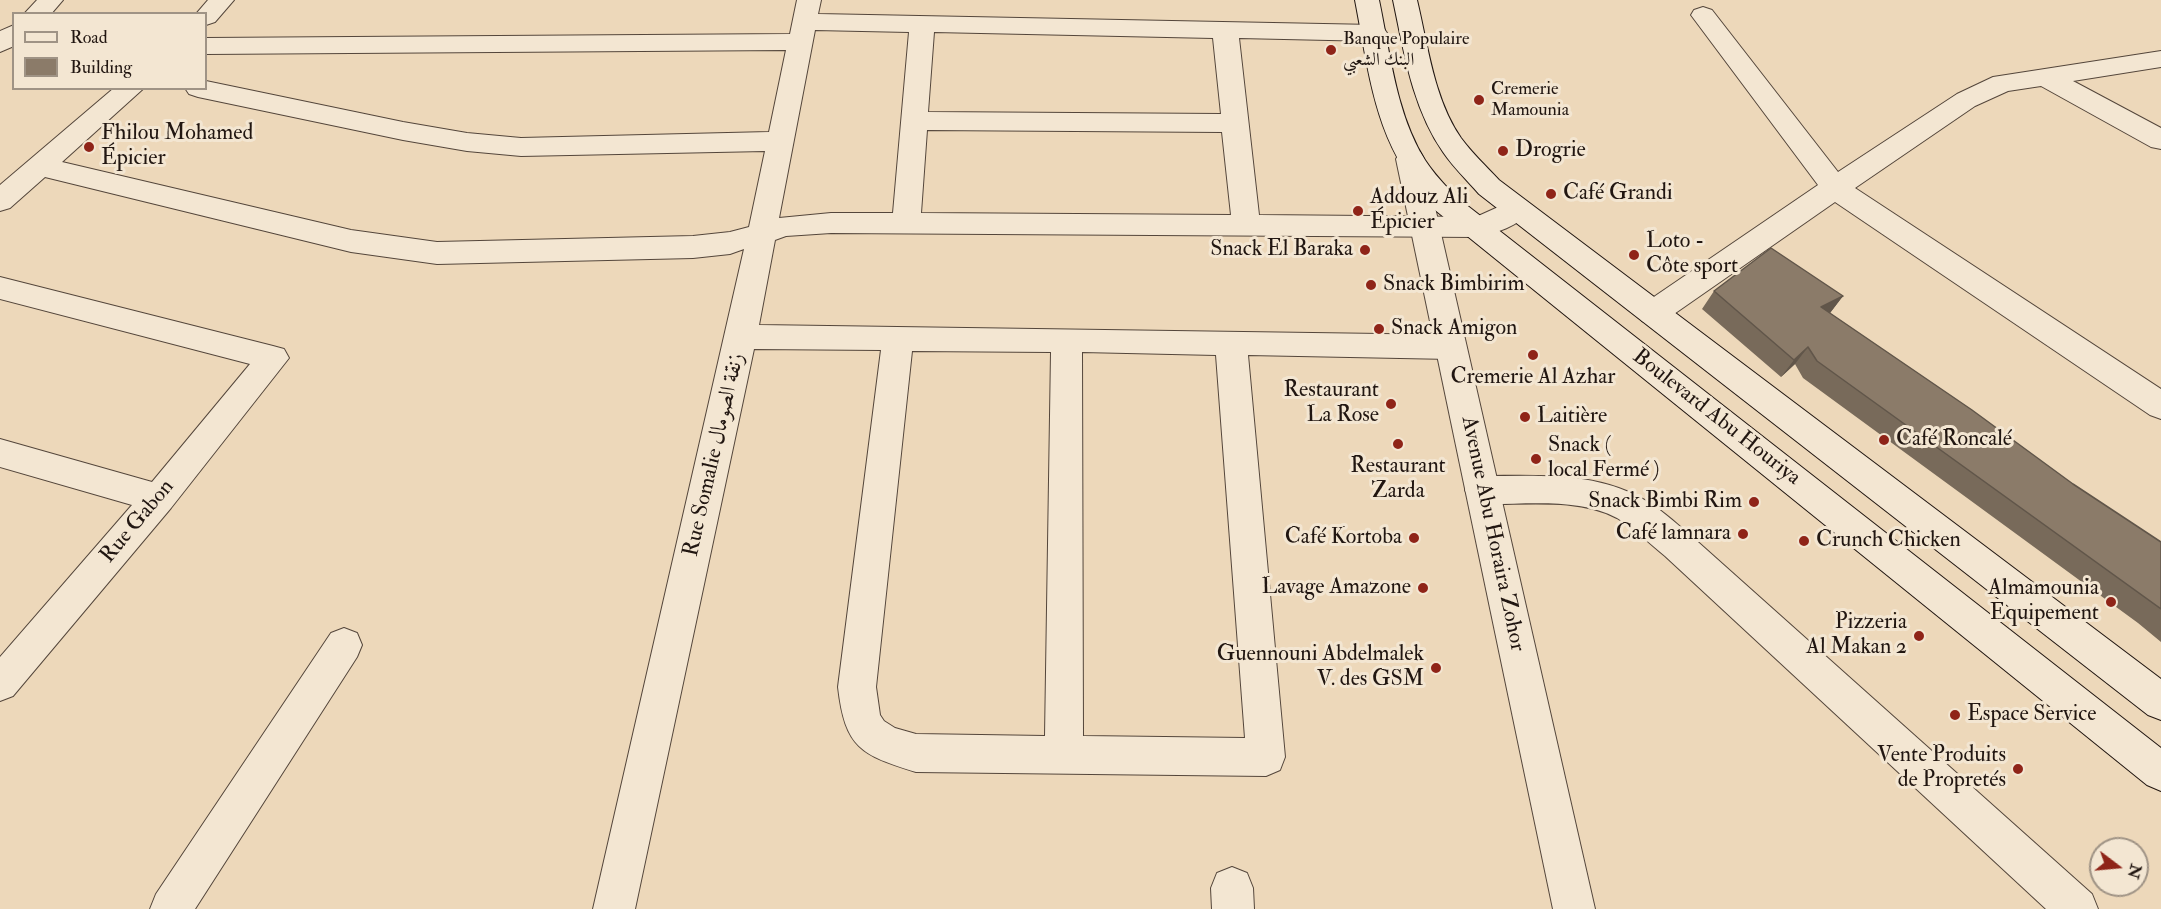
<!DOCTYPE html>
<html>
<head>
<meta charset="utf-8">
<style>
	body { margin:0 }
	#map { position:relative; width:2161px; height:909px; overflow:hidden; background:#edd8ba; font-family:"IM FELL Double Pica",serif }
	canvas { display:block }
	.legend { position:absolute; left:12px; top:12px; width:195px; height:78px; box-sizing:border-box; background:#f3e6d2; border:2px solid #9f9385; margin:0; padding:8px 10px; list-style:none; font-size:18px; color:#211611 }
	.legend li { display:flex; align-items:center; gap:12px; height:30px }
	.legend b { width:30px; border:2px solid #9f9385 }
	.north { position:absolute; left:2089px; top:837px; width:60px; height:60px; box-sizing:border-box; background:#f3e6d2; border:2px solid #9f9385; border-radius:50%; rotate:106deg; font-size:16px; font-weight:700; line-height:24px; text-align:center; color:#211611 }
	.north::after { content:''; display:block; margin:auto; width:21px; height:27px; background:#8f2418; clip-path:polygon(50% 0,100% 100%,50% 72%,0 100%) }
</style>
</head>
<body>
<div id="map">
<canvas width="2161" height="909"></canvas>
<ul class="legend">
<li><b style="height:8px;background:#f3e6d2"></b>Road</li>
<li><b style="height:16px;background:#8b7b69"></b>Building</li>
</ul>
<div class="north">N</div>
</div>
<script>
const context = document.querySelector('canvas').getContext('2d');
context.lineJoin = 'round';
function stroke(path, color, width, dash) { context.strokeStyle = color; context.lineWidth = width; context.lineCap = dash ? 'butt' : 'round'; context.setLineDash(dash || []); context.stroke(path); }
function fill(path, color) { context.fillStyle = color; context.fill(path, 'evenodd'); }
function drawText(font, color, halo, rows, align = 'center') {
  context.font = font + ' "IM FELL Double Pica",Amiri,serif'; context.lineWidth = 6; context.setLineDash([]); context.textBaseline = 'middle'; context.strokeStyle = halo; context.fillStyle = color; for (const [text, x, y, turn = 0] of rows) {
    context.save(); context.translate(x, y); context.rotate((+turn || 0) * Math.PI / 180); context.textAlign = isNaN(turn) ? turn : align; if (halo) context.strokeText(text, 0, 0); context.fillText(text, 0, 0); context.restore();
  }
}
const minor = new Path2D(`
	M37,0H63L51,14H24Z
	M208,0H234L215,22L206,25V14H196Z
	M797,0H821L818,14L1374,25L1383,27L1387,33L1383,39L1374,41L1239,38L1259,215L1476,217L1516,199L1526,202L1530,209C1520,227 1495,233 1476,237L831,233L786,236L775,240L759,325L1451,335L1462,338L1466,347L1462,356L1451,359L1248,355L1285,757L1280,770L1266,776L916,772C861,755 845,748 838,687L881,350L754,349L635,909H593L744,249L730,254L693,258L437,264L351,252L45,177L10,208L0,211V185L114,88H144L62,162L351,230L437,242L693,236L730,232L749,227L765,151L521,156L467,151L403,140L198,97L189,94L185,88H206V81L403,122L467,133L521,138L769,132L786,50L206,54V38L790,34ZM815,30L909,32L893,213H831L779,218ZM934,32L1213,38L1221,114L928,112ZM927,130L1222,132L1231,215L921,213ZM912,351L1051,352L1045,736L916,734L895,728L884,721L880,715L876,687ZM1082,352L1216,355L1245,738L1083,736Z
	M1703,7L1712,10L1838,172L1957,94L1993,77L2161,51V67L2073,81L2161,128V149L2151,147L2041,86L2008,91L1975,106L1855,188L2161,389V419L2150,415L1835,202L1664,321L1653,325L1642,321L1638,313L1642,305L1818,185L1691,15L1694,10Z
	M14,25V46L0,52V31Z
	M0,277L273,346L284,349L289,358L171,508L13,696L0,701V657L132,505L0,467V439L152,482L250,364L0,299Z
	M1482,476C1535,476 1593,471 1641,498C1659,507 1674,522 1689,534L2092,894L2098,909H2046L1665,556C1649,543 1634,528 1617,518C1578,497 1524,505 1482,504L1470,500L1465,490L1470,480Z
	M344,628L357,633L362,645L357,657L195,909H150L156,894L331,633Z
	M1232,867L1247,873L1253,888L1254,909H1212L1211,888L1217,873Z`);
const tertiary = new Path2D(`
	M1410,150L1420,152L1424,159L1595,909H1553L1396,159L1400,152Z`);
const secondary = new Path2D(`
	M1355,0H1379C1390,52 1396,114 1425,160C1434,174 1444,184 1455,196L2161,748V791L2147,785L1435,210C1375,145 1371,83 1355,0Z
	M1393,0H1417C1428,46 1434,99 1461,138C1472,153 1486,166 1499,180L2161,679V720L2148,715L1479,194C1467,180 1453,167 1443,152C1412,107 1404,52 1393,0Z`);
stroke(minor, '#54463b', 2);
stroke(tertiary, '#54463b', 2);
stroke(secondary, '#211611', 2);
fill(minor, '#f3e6d2');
fill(tertiary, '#f3e6d2');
fill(secondary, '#f3e6d2');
fill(new Path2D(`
	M1714,291L1843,296L1830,313L2073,484L2161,542V642L2138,623L1803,378L1795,364L1781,377L1702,309Z`), '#786a5a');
fill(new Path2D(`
	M1843,296L1830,313L1821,307Z
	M1808,347L1795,364L1781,377L1794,360Z`), '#61564a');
const building = new Path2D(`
	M1771,248L1843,296L1821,307L1972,410L2073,484L2161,542V609L1817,361L1808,347L1794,360L1714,291Z`);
fill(building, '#8b7b69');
stroke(building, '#61564a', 1.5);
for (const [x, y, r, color] of [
	[1331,50,6,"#8f2418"],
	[1479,100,6,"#8f2418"],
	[89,147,6,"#8f2418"],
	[1503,151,6,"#8f2418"],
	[1551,194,6,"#8f2418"],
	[1358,211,6,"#8f2418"],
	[1365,250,6,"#8f2418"],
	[1634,255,6,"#8f2418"],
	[1371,285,6,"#8f2418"],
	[1379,329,6,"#8f2418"],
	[1533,355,6,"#8f2418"],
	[1391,404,6,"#8f2418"],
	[1525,417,6,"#8f2418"],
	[1884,440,6,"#8f2418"],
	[1398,444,6,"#8f2418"],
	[1536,459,6,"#8f2418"],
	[1754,502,6,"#8f2418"],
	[1743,534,6,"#8f2418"],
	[1414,538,6,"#8f2418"],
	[1804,541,6,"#8f2418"],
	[1423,588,6,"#8f2418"],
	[2111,602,6,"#8f2418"],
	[1919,636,6,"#8f2418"],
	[1436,668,6,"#8f2418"],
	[1955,715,6,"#8f2418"],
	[2018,769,6,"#8f2418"]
]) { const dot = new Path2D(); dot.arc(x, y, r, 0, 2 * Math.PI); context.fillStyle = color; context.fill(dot); stroke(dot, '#f3e6d2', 2); }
drawText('18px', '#211611', '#f3e6d2', [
	["Banque Populaire",1343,40],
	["البنك الشعبي",1343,61],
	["Cremerie",1491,90],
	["Mamounia",1491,111]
], 'left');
drawText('22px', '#211611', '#f3e6d2', [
	["Fhilou Mohamed",101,134],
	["Épicier",101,159],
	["Drogrie",1515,151],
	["Café Grandi",1563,194],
	["Addouz Ali",1370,198],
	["Épicier",1370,223],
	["Loto -",1646,242],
	["Côte sport",1646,267],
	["Snack El Baraka",1353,250,"right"],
	["Snack Bimbirim",1383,285],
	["Snack Amigon",1391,329],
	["Cremerie Al Azhar",1533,378,"center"],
	["Restaurant",1379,391,"right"],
	["La Rose",1379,416,"right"],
	["Laitière",1537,417],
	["Café Roncalé",1896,440],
	["Snack (",1548,446],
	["local Fermé )",1548,471],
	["Restaurant",1398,467,"center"],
	["Zarda",1398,492,"center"],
	["Snack Bimbi Rim",1742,502,"right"],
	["Café lamnara",1731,534,"right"],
	["Café Kortoba",1402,538,"right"],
	["Crunch Chicken",1816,541],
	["Lavage Amazone",1411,588,"right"],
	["Almamounia",2099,589,"right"],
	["Equipement",2099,614,"right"],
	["Pizzeria",1907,623,"right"],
	["Al Makan 2",1907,648,"right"],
	["Guennouni Abdelmalek",1424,655,"right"],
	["V. des GSM",1424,680,"right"],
	["Espace Service",1967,715],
	["Vente Produits",2006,756,"right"],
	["de Propretés",2006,781,"right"]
], 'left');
drawText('22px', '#211611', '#f3e6d2', [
	["Boulevard Abu Houriya",1716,418,38],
	["Rue Somalie زنقة الصومال",715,455,-77],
	["Rue Gabon",138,522,-50],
	["Avenue Abu Horaira Zohor",1492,534,78]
]);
</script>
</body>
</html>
